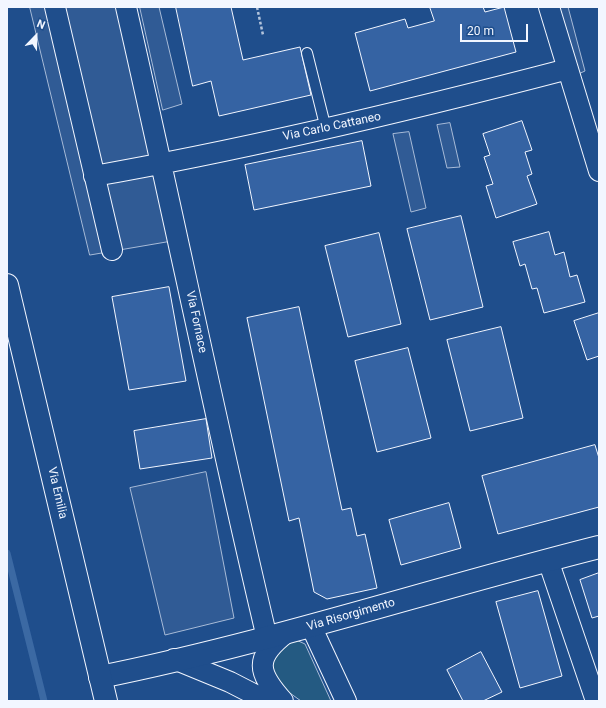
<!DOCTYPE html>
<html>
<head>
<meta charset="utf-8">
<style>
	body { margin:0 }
	#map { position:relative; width:606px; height:708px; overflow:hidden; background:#1f4e8c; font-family:Roboto,sans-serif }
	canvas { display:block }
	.frame { position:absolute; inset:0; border:8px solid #f2f6ff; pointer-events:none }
	.north { position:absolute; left:16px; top:16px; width:40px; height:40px; -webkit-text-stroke:3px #1f4e8c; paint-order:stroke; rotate:23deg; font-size:11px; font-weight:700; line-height:16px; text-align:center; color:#f2f6ff }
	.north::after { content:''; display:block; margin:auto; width:14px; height:18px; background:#f2f6ff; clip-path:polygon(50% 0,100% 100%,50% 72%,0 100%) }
	.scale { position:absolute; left:460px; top:24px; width:68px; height:18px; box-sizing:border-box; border:2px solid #f2f6ff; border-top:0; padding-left:5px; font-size:12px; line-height:14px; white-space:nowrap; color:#f2f6ff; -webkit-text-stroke:3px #1f4e8c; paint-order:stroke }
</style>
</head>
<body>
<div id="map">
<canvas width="606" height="708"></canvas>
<div class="frame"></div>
<div class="north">N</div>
<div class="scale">20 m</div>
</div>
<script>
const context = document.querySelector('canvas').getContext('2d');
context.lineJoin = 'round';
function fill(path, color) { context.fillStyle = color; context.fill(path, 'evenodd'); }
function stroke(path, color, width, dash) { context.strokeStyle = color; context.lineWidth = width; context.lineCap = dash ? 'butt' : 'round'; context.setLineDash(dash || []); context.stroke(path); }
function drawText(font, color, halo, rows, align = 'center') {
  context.font = font + ' Roboto,sans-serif'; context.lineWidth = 3; context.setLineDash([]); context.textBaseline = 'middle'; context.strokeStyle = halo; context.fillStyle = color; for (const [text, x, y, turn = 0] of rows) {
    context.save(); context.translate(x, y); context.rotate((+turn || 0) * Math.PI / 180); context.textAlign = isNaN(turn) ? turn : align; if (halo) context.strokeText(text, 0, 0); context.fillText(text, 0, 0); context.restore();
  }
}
const green = new Path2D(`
	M294,639L305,644L331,701H301L276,683L270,675L272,653Z`);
fill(green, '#245a82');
stroke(green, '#a8bbd7', 1);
const parking = new Path2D(`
	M30,7H117L172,241L90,255Z
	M140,7H159L182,104L163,110Z
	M561,7H568L585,71L576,75L556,11Z
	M450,123L460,167L447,168L437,125Z
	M409,132L426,208L411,212L393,134Z
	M206,472L234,618L165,635L130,488Z`);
fill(parking, '#305b95');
stroke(parking, '#a8bbd7', 1);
stroke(new Path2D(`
	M7,553L44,701`), '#3b69a3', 7);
const building = new Path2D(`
	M176,7H231L243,60L300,47L311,95L219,116L211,81L193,86Z
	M430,7H483L485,12L504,7L516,52L370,91L355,33L405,19L408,28L434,21Z
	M522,121L532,150L525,152L532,174L527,176L537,204L496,218L486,186L493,184L484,157L490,155L483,134Z
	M362,141L371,186L254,210L245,165Z
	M461,216L483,307L430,320L407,229Z
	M549,232L555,255L564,252L570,277L577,275L585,302L544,313L537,288L532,289L525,264L520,266L513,242Z
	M379,233L401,324L348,337L325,246Z
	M169,287L186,381L129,390L112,297Z
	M299,307L342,510L351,508L357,536L365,534L377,588L327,599L314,592L299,518L289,521L247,318Z
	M599,313V356L587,360L574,321Z
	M501,327L523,418L470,431L447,340Z
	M408,348L431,438L377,452L355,361Z
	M206,419L212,458L140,469L134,431Z
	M595,445L599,458V507L498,534L482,476Z
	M449,503L461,548L401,565L389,520Z
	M599,573V616L592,618L580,580Z
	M538,591L562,676L520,688L496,602Z
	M481,652L502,692L483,701H463L447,670Z`);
fill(building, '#3563a3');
stroke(building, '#f2f6ff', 1);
const service = new Path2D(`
	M307,53L326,129`);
const minor = new Path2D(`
	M55,7L112,250
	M126,7C174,217 217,428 267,638
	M549,7L599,171
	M94,176C254,148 411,110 568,69
	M548,560L596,701
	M311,626L346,701
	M174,659L230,682L267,701
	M283,701C257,672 254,658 286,633`);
const tertiary = new Path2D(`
	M100,677C269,643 432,589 599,547`);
const primary = new Path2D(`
	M7,285L106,701`);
stroke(service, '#f2f6ff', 12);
stroke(minor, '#f2f6ff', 22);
stroke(tertiary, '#f2f6ff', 24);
stroke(primary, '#f2f6ff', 24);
stroke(new Path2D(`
	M257,7L263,35`), '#b3c4dc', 2.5, [3, 2]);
stroke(service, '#1f4e8c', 10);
stroke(minor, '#1f4e8c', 20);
stroke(tertiary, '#1f4e8c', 22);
stroke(primary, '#1f4e8c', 22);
drawText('12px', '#f2f6ff', '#1f4e8c', [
	["Via Carlo Cattaneo",332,127,-12],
	["Via Fornace",196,322,78],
	["Via Emilia",57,493,77],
	["Via Risorgimento",351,615,-16]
]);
</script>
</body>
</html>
